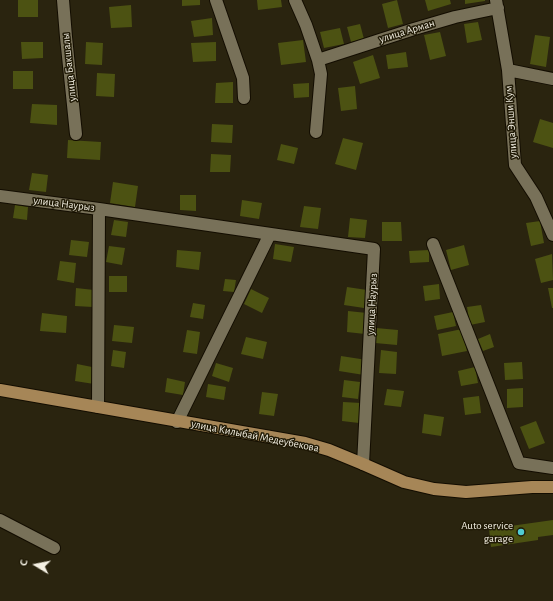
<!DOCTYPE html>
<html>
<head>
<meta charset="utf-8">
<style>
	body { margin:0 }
	#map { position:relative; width:553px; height:601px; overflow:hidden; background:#2a240f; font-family:"Alegreya Sans",sans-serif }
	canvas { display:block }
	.north { position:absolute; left:16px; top:545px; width:40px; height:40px; -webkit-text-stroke:3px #201a06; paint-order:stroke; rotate:280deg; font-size:11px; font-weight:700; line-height:16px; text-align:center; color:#f4f0e3 }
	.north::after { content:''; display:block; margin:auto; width:14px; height:18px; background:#f4f0e3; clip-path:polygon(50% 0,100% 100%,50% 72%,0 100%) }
</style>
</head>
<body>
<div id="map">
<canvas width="553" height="601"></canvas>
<div class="north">С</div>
</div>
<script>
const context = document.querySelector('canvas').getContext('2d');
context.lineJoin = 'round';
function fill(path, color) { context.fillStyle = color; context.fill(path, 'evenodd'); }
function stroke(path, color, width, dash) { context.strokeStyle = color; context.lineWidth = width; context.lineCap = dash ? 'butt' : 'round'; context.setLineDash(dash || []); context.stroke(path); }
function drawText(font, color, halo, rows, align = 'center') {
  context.font = font + ' "Alegreya Sans",sans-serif'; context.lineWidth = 3; context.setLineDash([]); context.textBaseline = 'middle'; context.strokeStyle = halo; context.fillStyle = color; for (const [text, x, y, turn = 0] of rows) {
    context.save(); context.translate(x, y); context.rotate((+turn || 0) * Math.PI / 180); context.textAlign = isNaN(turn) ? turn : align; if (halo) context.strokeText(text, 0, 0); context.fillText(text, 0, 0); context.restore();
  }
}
fill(new Path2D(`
	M18,0H38V17H18Z
	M182,0H200V5L182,6Z
	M257,0H281L282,7L258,10Z
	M397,0L403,24L388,28L382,4Z
	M425,0H450L451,4L428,11Z
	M465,0H485V1L465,4Z
	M131,5L132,27L111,28L109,7Z
	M212,18L213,35L194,37L191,21Z
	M478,22L482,40L467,43L464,24Z
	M360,24L364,39L351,42L347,27Z
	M340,28L344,44L324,48L320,32Z
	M440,32L446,56L430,60L424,35Z
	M535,35L550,37L546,67L530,64Z
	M303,40L306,62L281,65L278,43Z
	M21,42H43V58L22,59Z
	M86,42L103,43L102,65L85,64Z
	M216,42V61L193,62L191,43Z
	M406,52L408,67L388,69L386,55Z
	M373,55L380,78L360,84L353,62Z
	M13,71H33V89H13Z
	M97,73L115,74L114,97L96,96Z
	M233,82V103H215L216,83Z
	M309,83V97L294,98L293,84Z
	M355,86L357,109L341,111L338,88Z
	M32,104L57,105V125L30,123Z
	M540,119L553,123V148L533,142Z
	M212,124L233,125L232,143L211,142Z
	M343,138L363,143L356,170L335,164Z
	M68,140L101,142L100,160L67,158Z
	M281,144L298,148L294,164L277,160Z
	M211,154L231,155L230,172H210Z
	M32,173L48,175L46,192L29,190Z
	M113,182L138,186L135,207L110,203Z
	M180,195H196V211L180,210Z
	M242,200L262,203L259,219L240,216Z
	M15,205L28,207L27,220L13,218Z
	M304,206L321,208L318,229L300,227Z
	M350,218L367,220L365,238L348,237Z
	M114,220L128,222L126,237L111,235Z
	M540,221L544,243L531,246L526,223Z
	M382,222H401L402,241H382Z
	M71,240L89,242L87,257L69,255Z
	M275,244L294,247L291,262L273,259Z
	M464,245L469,265L451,270L446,250Z
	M109,246L125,248L122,265L106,262Z
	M177,250L201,252L199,270L176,267Z
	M429,250V262L410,263L409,251Z
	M552,254L553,280L541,283L535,259Z
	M60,261L76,263L74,283L57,280Z
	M109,276H127V292H109Z
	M225,279L236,280L234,292L223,291Z
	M439,284L440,299L425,301L423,286Z
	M347,287L367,290L364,308L344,305Z
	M76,288L94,290L93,307L75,306Z
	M548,288H553V308H552Z
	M251,289L269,298L262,313L244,304Z
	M193,303L205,305L203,319L190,317Z
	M481,305L485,322L470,325L467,307Z
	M348,311L367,313L365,334L347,332Z
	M453,312L456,326L437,330L434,316Z
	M42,313L67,316L66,333L40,331Z
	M114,325L134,327L132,343L112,341Z
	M376,328L398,330L397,345L375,343Z
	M462,329L467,351L442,356L438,334Z
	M187,330L200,332L197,354L183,352Z
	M490,334L494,347L483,351L478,339Z
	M246,337L267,342L263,359L241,354Z
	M113,350L126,352L124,368L111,366Z
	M381,350L397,352L396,374L379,373Z
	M341,356L367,360L364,375L339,371Z
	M522,362L523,379L505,380L504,363Z
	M216,363L233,368L229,382L212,376Z
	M77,364L97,368L94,384L75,381Z
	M475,367L478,383L461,386L458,371Z
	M167,378L185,382L183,395L165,392Z
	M344,380L360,382L358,399L342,397Z
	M208,384L226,387L224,400L206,397Z
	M523,388V407L507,408V389Z
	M387,389L404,391L401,407L384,405Z
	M262,392L278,394L274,416L259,414Z
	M479,396L481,413L465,415L463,398Z
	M343,402L361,403L359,423L342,421Z
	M424,414L444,417L441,436L422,433Z
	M536,421L545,443L529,449L520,427Z
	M553,520V535L538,537V540L491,547L489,529Z`), '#4c5212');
const minor = new Path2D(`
	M63,0L66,37L76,134
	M216,0L243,78L244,98
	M295,0L306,25L318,60L321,74L316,132
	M496,0L508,70L515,165L536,197L553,235
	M318,60L414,29L455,17L498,8
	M508,70L553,79
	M0,196L99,209L374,249L363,464
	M433,244L519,463L553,468
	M98,407L99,209
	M177,422L270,234
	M0,520L54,548`);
const major = new Path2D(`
	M0,390L305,443L329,450L363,464L404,482L434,489L466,492L532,487H553`);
stroke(minor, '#130d00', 14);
stroke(major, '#130d00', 14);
stroke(minor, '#787159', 12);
stroke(major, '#a68657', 12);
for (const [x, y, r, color] of [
	[521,532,4,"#51ccd3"]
]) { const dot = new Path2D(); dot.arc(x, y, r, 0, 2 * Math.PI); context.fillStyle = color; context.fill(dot); stroke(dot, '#201a06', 1.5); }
drawText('11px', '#f4f0e3', '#201a06', [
	["улица Арман",407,31,-17],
	["улица Бакшалы",69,67,-96],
	["улица Энши Кум",511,122,-94],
	["улица Наурыз",64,204,7],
	["улица Наурыз",372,304,-87],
	["улица Килыбай Медеубекова",255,436,11]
]);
drawText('11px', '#f4f0e3', '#201a06', [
	["Auto service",513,526],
	["garage",513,539]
], 'right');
</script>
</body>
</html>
